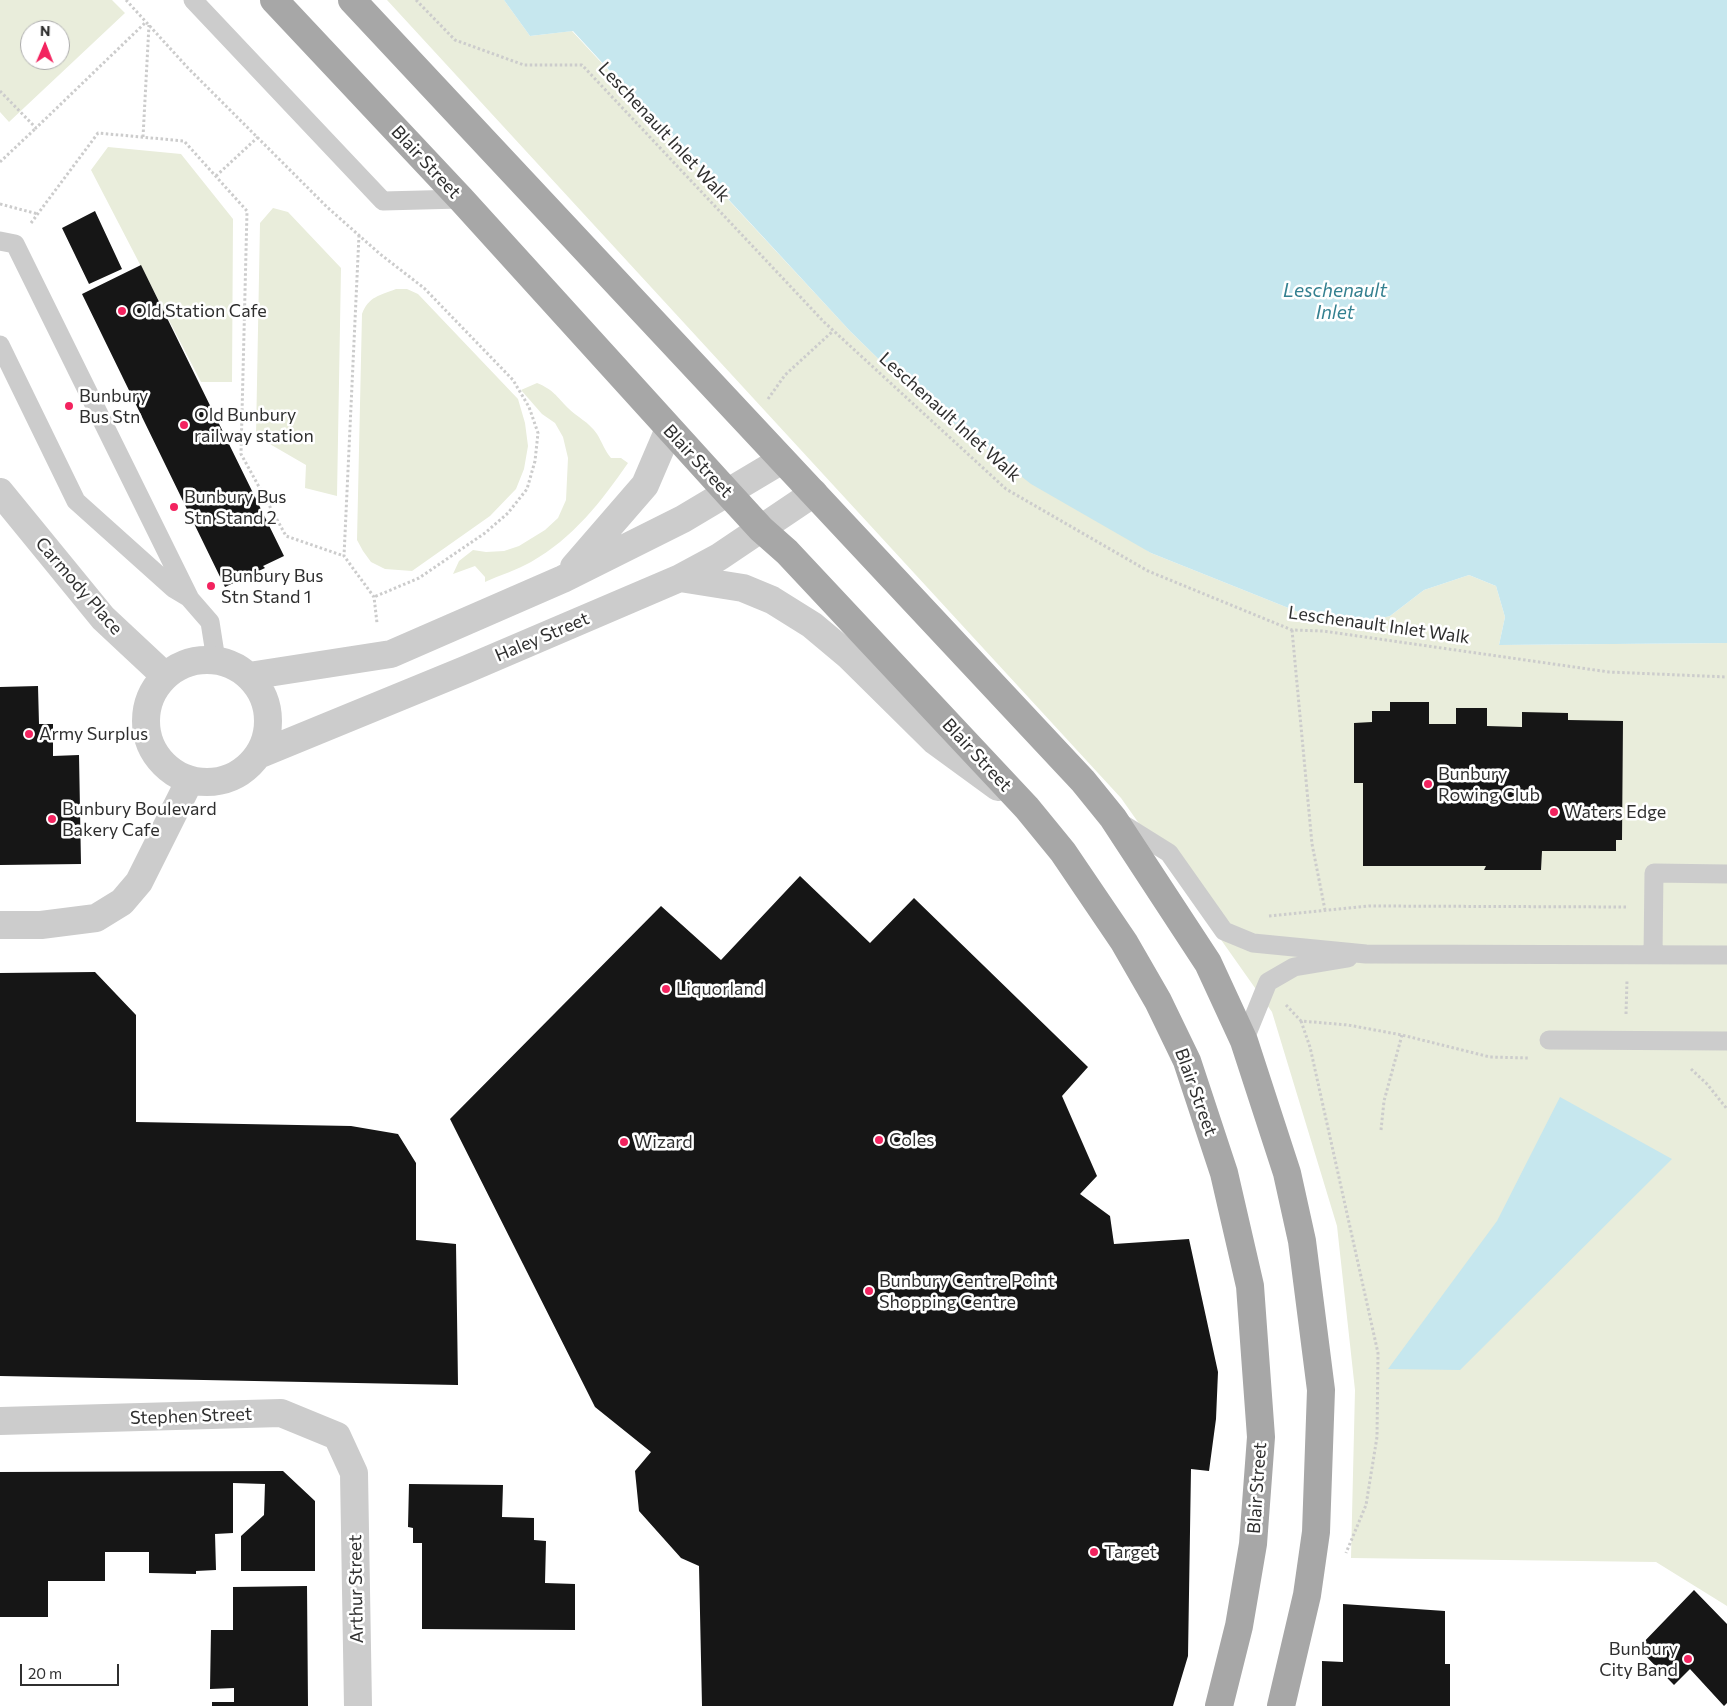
<!DOCTYPE html>
<html>
<head>
<meta charset="utf-8">
<style>
	body { margin:0 }
	#map { position:relative; width:1727px; height:1706px; overflow:hidden; background:#fff; font-family:Commissioner,sans-serif }
	canvas { display:block }
	.north { position:absolute; left:20px; top:20px; width:50px; height:50px; box-sizing:border-box; background:#fff; border:1px solid #acacac; border-radius:50%; rotate:1deg; font-size:14px; font-weight:700; line-height:20px; text-align:center; color:#2f2f2f }
	.north::after { content:''; display:block; margin:auto; width:18px; height:22px; background:#f3235f; clip-path:polygon(50% 0,100% 100%,50% 72%,0 100%) }
	.scale { position:absolute; left:20px; top:1664px; width:99px; height:22px; box-sizing:border-box; border:2px solid #2f2f2f; border-top:0; padding-left:6px; font-size:15px; line-height:18px; white-space:nowrap; color:#2f2f2f; -webkit-text-stroke:4px #fff; paint-order:stroke }
</style>
</head>
<body>
<div id="map">
<canvas width="1727" height="1706"></canvas>
<div class="north">N</div>
<div class="scale">20 m</div>
</div>
<script>
const context = document.querySelector('canvas').getContext('2d');
context.lineJoin = 'round';
function fill(path, color) { context.fillStyle = color; context.fill(path, 'evenodd'); }
function stroke(path, color, width, dash) { context.strokeStyle = color; context.lineWidth = width; context.lineCap = dash ? 'butt' : 'round'; context.setLineDash(dash || []); context.stroke(path); }
function drawText(font, color, halo, rows, align = 'center') {
  context.font = font + ' Commissioner,sans-serif'; context.lineWidth = 5; context.setLineDash([]); context.textBaseline = 'middle'; context.strokeStyle = halo; context.fillStyle = color; for (const [text, x, y, turn = 0] of rows) {
    context.save(); context.translate(x, y); context.rotate((+turn || 0) * Math.PI / 180); context.textAlign = isNaN(turn) ? turn : align; if (halo) context.strokeText(text, 0, 0); context.fillText(text, 0, 0); context.restore();
  }
}
fill(new Path2D(`
	M0,0H112L125,13L9,122L0,112ZM30,30H60V60H30Z
	M387,0H504L530,36L572,31L850,331L904,384L1151,553L1311,617L1353,625L1390,616L1424,590L1469,575L1496,586L1505,617L1499,645L1727,643V1606L1656,1562L1351,1558L1355,1390L1337,1226L1272,1012L1121,798Z
	M108,147L181,154L233,219L232,382H201L91,170Z
	M273,208L288,212L341,268L337,496L305,488L306,465L256,436L260,223Z
	M396,289H407L418,294L518,399L525,423L528,446L524,469L516,489L490,516L412,571L385,569L371,562L363,551L357,540L362,314C369,296 379,296 396,289Z
	M537,383C554,390 556,396 568,408C577,417 589,422 597,434C602,442 605,451 611,458H621L628,463C601,502 573,538 531,562C517,570 500,575 485,582V577L475,566L453,574L459,561L473,550L486,552L504,551L519,546L545,530L558,518L566,500L568,458L563,437L555,423L542,414L521,390Z`), '#e9eddb');
fill(new Path2D(`
	M504,0H1727V643L1499,645L1505,617L1496,586L1469,575L1424,590L1390,616L1353,625L1311,617L1151,553L1031,484L904,384L850,331L573,31L530,36Z
	M1560,1097L1672,1159L1460,1370L1388,1369L1497,1221Z`), '#c6e7ee');
fill(new Path2D(`
	M95,211L122,269L89,284L62,228Z
	M141,265L284,556L263,566L265,568L225,587L82,294Z
	M38,686L39,724H53V756L79,755L81,864L0,865V687Z
	M1390,702H1429V724H1456V708H1487V726L1522,727V712L1568,713V720L1623,721L1622,840H1616V851H1542L1541,870H1484L1486,866H1363V783H1354V723L1372,722V711H1390Z
	M800,876L870,943L914,898L1088,1067L1062,1096L1097,1176L1080,1194L1110,1216L1114,1244L1189,1239L1218,1372L1216,1419L1209,1471L1191,1469L1188,1656L1173,1706H702L699,1566L681,1558L639,1511L635,1471L651,1452L595,1407L450,1119L661,906L721,960Z
	M95,972L136,1015V1122L351,1126L398,1134L416,1163V1240L456,1244L458,1385L0,1376V973Z
	M283,1471L315,1501V1571H241V1536L264,1515L265,1484L233,1483V1533L215,1534L216,1570L196,1571V1574L149,1573V1552H105V1581H48V1617H0V1472Z
	M409,1484L503,1485L502,1517L534,1518V1540L546,1541L545,1583L575,1584V1630L422,1629V1543H413V1528L408,1527Z
	M307,1586L308,1706H212V1702H234V1688L210,1689L211,1630H233V1587Z
	M1694,1590L1727,1624V1703L1724,1706L1690,1669L1674,1685L1638,1648Z
	M1343,1604L1445,1611V1664H1450V1706H1322V1661L1343,1662Z`), '#161616');
stroke(new Path2D(`
	M126,0L188,68L327,207L380,254L424,288L513,380L529,407L538,433L535,461L527,489L508,513L485,533L419,578L374,597
	M416,0L455,40L524,65H582L824,322L1006,489L1148,571L1292,630L1323,631L1609,672L1727,677
	M0,91L36,128L146,22
	M143,137L149,25
	M0,162L36,128
	M216,176L258,137
	M0,204L38,214
	M31,223L98,133L184,141L247,211L241,454L286,536L344,556
	M359,235L344,556L374,597L377,623
	M768,399L785,375L833,331
	M1292,630L1312,844L1325,910
	M1269,916L1369,906L1627,907
	M1286,1005L1301,1021L1348,1025L1402,1035L1490,1057L1529,1058
	M1626,1014L1627,980
	M1301,1021L1310,1047L1378,1353L1377,1437L1366,1505L1346,1553
	M1691,1069L1707,1084L1727,1109
	M1381,1130L1384,1101L1402,1035`), '#ccc', 3, [2.5, 2.5]);
stroke(new Path2D(`
	M193,0L383,201L461,199
	M0,241L15,244L190,599L210,622L216,660
	M0,345L76,501L173,588L188,597
	M1121,823L1169,853L1224,931L1253,943L1366,954L1727,955
	M1653,955L1654,873L1727,874
	M1549,1040L1727,1041
	M1244,1041L1268,982L1294,967L1348,958`), '#ccc', 19);
stroke(new Path2D(`
	M0,492L103,618L164,675
	M574,567L645,485L669,429
	M680,578L743,588L772,600L812,625L849,656L935,741L998,787
	M146 721a61 61 0 1 1 122 0a61 61 0 1 1-122 0Z
	M249,676L391,654L563,579L683,519L782,460
	M258,755L465,670L680,578L719,557L814,493
	M0,925H41L96,918L122,902L139,882L190,780
	M0,1421L281,1413L337,1436L354,1473L358,1706`), '#ccc', 28);
stroke(new Path2D(`
	M274,0L461,199L728,493L761,529L787,552L1027,808L1063,852L1124,942L1158,1001L1187,1061L1224,1173L1250,1286L1261,1437L1253,1544L1239,1626L1219,1706
	M352,0L1083,781L1113,818L1208,963L1244,1041L1287,1173L1302,1241L1321,1390L1316,1532L1307,1595L1281,1706`), '#a7a7a7', 28);
for (const [x, y, r, color] of [
	[122,311,5,"#f3235f"],
	[69,406,5,"#f3235f"],
	[184,425,5,"#f3235f"],
	[174,507,5,"#f3235f"],
	[211,586,5,"#f3235f"],
	[29,734,5,"#f3235f"],
	[1428,784,5,"#f3235f"],
	[1554,812,5,"#f3235f"],
	[52,819,5,"#f3235f"],
	[666,989,5,"#f3235f"],
	[879,1140,5,"#f3235f"],
	[624,1142,5,"#f3235f"],
	[869,1291,5,"#f3235f"],
	[1094,1552,5,"#f3235f"],
	[1688,1659,5,"#f3235f"]
]) { const dot = new Path2D(); dot.arc(x, y, r, 0, 2 * Math.PI); context.fillStyle = color; context.fill(dot); stroke(dot, '#fff', 2); }
drawText('18px', '#2f2f2f', '#fff', [
	["Leschenault Inlet Walk",664,132,47],
	["Blair Street",426,162,47],
	["Leschenault Inlet Walk",950,417,42],
	["Blair Street",698,461,47],
	["Carmody Place",79,586,49],
	["Leschenault Inlet Walk",1379,625,8],
	["Haley Street",542,637,-23],
	["Blair Street",977,755,47],
	["Blair Street",1196,1092,70],
	["Stephen Street",191,1416,-2],
	["Blair Street",1257,1488,-86],
	["Arthur Street",356,1589,-91]
]);
drawText('18px', '#2f2f2f', '#fff', [
	["Old Station Cafe",132,311],
	["Bunbury",79,396],
	["Bus Stn",79,417],
	["Old Bunbury",194,415],
	["railway station",194,436],
	["Bunbury Bus",184,497],
	["Stn Stand 2",184,518],
	["Bunbury Bus",221,576],
	["Stn Stand 1",221,597],
	["Army Surplus",39,734],
	["Bunbury",1438,774],
	["Rowing Club",1438,795],
	["Bunbury Boulevard",62,809],
	["Bakery Cafe",62,830],
	["Waters Edge",1564,812],
	["Liquorland",676,989],
	["Coles",889,1140],
	["Wizard",634,1142],
	["Bunbury Centre Point",879,1281],
	["Shopping Centre",879,1302],
	["Target",1104,1552],
	["Bunbury",1678,1649,"right"],
	["City Band",1678,1670,"right"]
], 'left');
drawText('italic 19px', '#348090', '#fff', [
	["Leschenault",1335,291],
	["Inlet",1335,313]
]);
</script>
</body>
</html>
